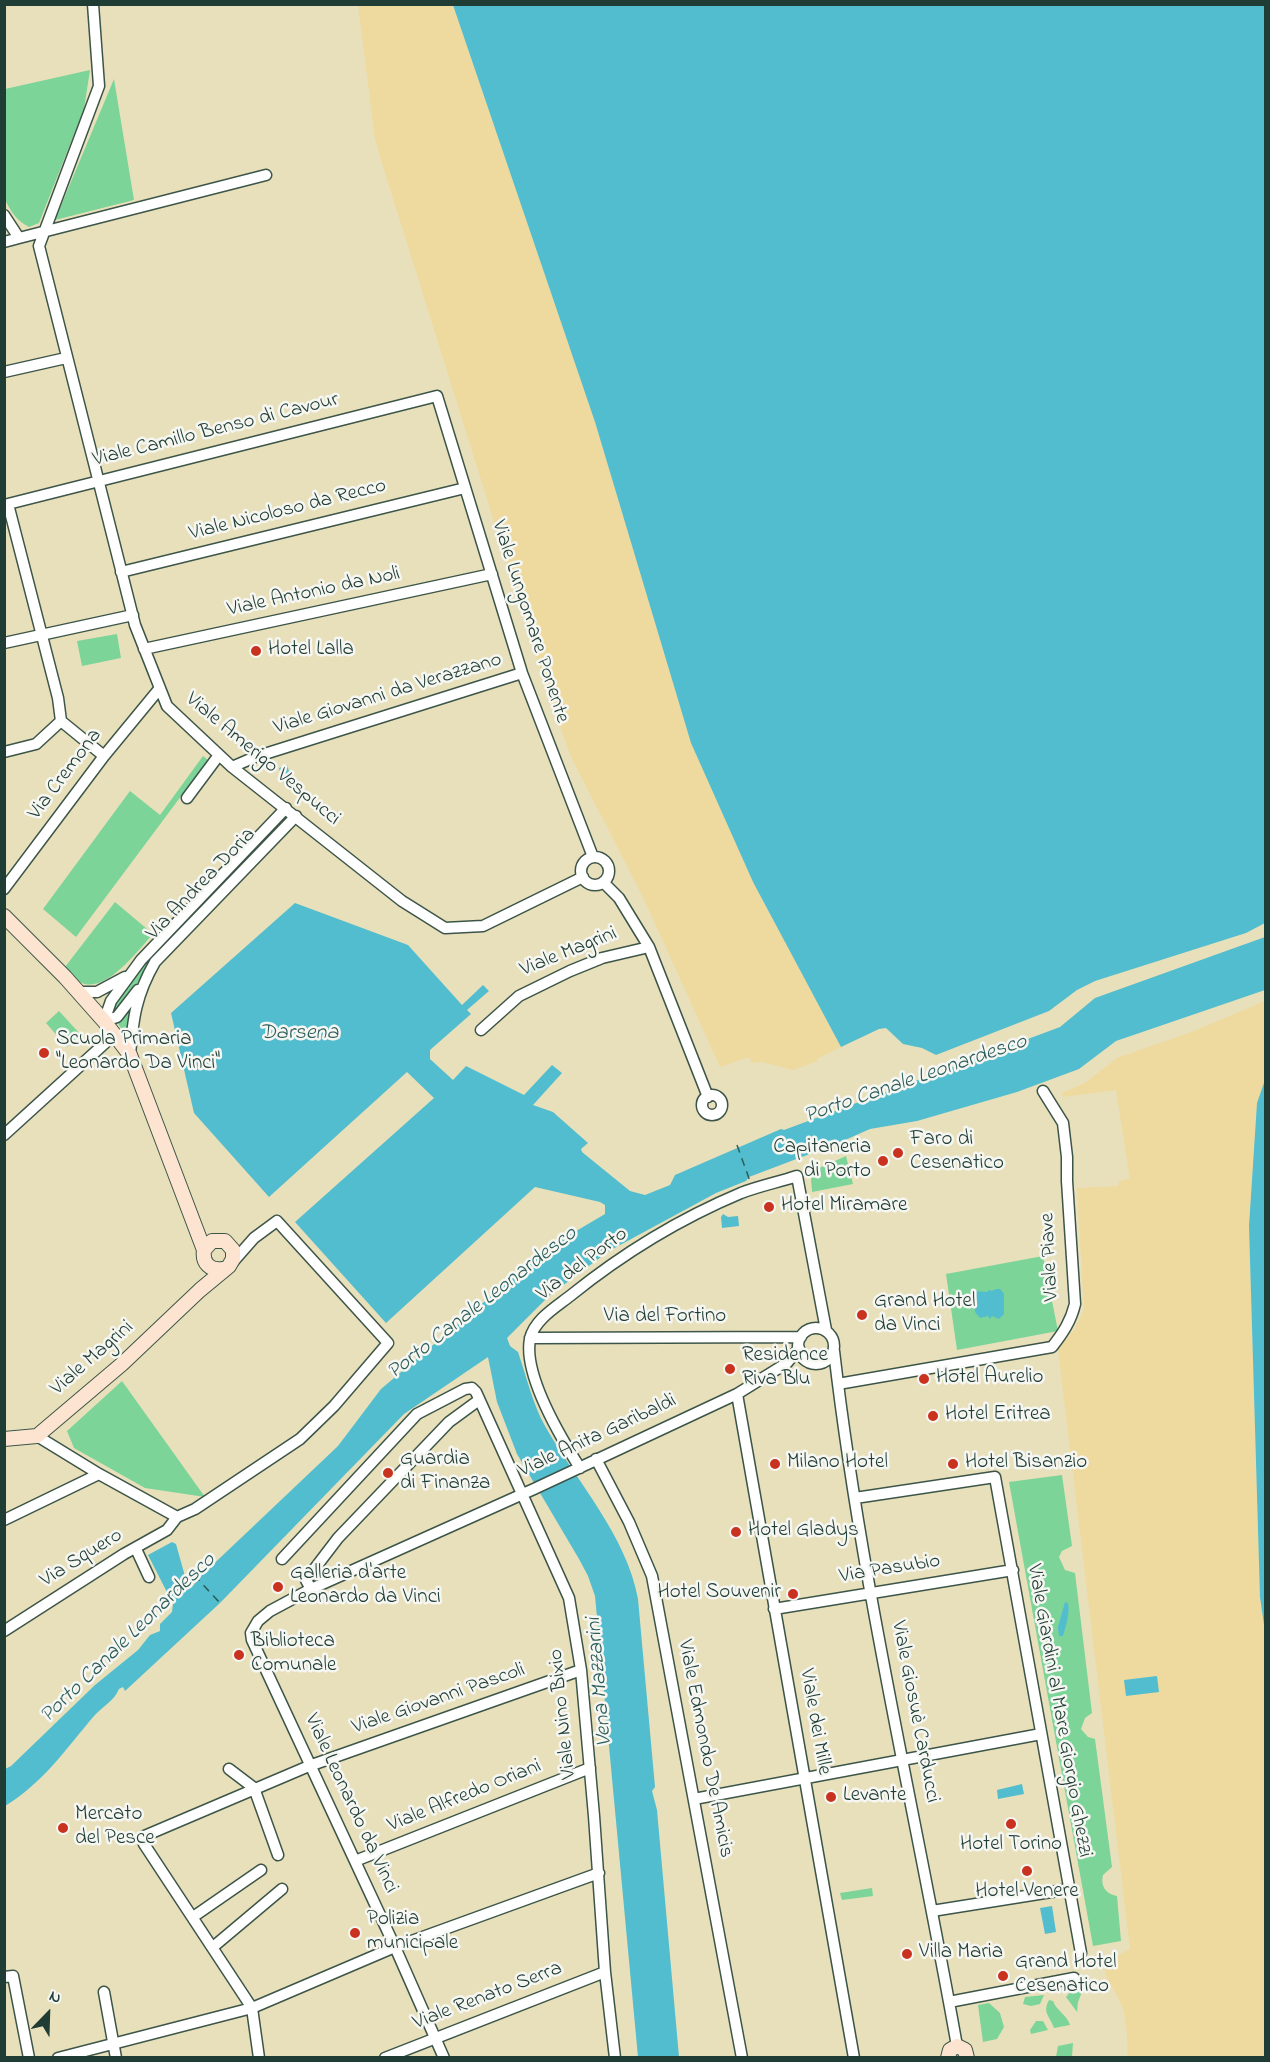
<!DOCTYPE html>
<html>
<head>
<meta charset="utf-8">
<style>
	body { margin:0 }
	#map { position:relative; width:1270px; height:2062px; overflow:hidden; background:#e8e0bb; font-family:"Indie Flower",sans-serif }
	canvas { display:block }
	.frame { position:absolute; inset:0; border:6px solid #1f3d34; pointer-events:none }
	.north { position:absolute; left:18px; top:1984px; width:60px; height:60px; -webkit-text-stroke:4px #f6f6f2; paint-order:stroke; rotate:23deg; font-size:16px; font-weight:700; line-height:24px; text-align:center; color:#1f3d34 }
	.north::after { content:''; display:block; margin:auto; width:21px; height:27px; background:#1f3d34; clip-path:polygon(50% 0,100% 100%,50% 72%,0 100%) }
</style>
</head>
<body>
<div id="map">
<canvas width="1270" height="2062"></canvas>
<div class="frame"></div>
<div class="north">N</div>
</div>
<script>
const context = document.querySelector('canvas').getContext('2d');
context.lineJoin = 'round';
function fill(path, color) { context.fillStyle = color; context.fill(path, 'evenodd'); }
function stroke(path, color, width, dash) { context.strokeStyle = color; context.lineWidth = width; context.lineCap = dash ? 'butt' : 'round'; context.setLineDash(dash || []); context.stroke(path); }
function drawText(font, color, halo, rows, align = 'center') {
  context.font = font + ' "Indie Flower",sans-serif'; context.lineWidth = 5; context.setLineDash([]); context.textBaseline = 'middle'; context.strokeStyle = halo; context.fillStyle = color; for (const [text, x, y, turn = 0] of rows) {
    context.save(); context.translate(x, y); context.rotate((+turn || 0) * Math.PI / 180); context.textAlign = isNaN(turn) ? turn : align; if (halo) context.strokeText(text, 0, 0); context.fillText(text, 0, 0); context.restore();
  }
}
fill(new Path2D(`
	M90,70L84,109L39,223L29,227C17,221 10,211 5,199V89Z
	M114,79L134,200L55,220Z
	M117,634L121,658L82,666L77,641Z
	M203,756L208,760L76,937L43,909L130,791L160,815Z
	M283,820L282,825L185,925L182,922L278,822Z
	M115,902L153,934C138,950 107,993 82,983C75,980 70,972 65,967Z
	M175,929L178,932L151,961L120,1010L112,1013C113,992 159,946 175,929Z
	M136,997L128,1039L117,1022L125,1016Z
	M59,1011L81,1035L67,1047L46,1023Z
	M846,1156L853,1184L812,1192L811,1179L819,1168Z
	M1043,1256L1058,1331L957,1350L946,1274Z
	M122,1381L205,1497L145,1488L74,1448L67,1431Z
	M1062,1475L1072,1546L1062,1551L1059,1557L1065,1570L1075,1573L1092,1713L1085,1718L1081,1729L1088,1737L1095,1739L1112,1867L1103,1875C1100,1886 1106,1894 1117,1896L1121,1941L1093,1946L1009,1482Z
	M872,1888L873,1896L842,1900L840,1893Z
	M1072,1990L1082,1992L1078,2002L1077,2012L1066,1997Z
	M1044,1995L1040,2004L1031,2006L1023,2004L1025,1997Z
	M1049,2000L1053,2001C1056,2010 1067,2015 1070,2025L1054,2028C1050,2016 1042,2013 1049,2000Z
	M989,2003L1000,2013L1004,2027L997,2039L983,2042L978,2005Z
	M1036,2021H1043L1048,2030L1031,2034L1030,2030Z
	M1073,2043L1072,2057H1056L1058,2046Z`), '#7cd499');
fill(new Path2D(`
	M358,5H453L595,422L691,743L753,882L841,1047L817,1059L818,1061L793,1070L762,1062L752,1063L749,1057L720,1067L642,895L571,757L543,678L381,160L375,139Z
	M1265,1001V1080L1257,1103L1249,1226L1260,1597L1266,1632L1265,2057H1127C1128,2042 1127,2025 1123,2009C1113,1977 1086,1972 1130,1949L1058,1349L1074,1330L1084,1310L1077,1188L1118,1186L1119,1181L1130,1179L1116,1090L1063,1097L1062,1093L1085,1083L1117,1058L1194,1031Z`), '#eeda9e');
fill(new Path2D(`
	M453,5H1265V923L1246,933L1095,981L1077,990L1049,1011L936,1055L922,1048L903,1044L886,1028L879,1029L841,1047L753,882L691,743L595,422Z
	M287,765L292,781L284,784L279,768Z
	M295,903L408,945L462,1005L483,985L489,991L467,1010L471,1014L430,1050V1059L453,1080L466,1066L524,1095L552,1065L562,1073L533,1105L553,1112L588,1143L581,1149L582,1152L630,1191L645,1195L670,1185L675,1175L781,1129L784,1130L1060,1027L1095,998L1265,937V990L1116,1041L1079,1069L1017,1092L917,1121L870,1129L836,1144L749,1177L746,1181L716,1193L609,1251L550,1295L507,1338L510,1346L518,1352C526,1375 533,1405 545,1426C576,1481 627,1536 638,1599L655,1787L652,1791L657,1810L679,2057H638L595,1596L588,1576L579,1559L517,1454L497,1402L488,1357L404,1414L220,1603L125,1691L123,1687L119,1689C114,1701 103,1706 94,1716C65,1750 44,1782 5,1806V1769L11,1766L95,1685L138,1650L150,1635L160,1631V1624L172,1612L173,1604L148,1555L172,1542L176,1544L188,1587L191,1588L203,1574L338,1446L381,1389L549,1247L605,1214V1205L600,1202L535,1187L386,1323L295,1222L434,1098L407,1072L269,1197L194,1113L171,1013Z
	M1265,1080V1632L1260,1597L1249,1226L1257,1103Z
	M723,1214L728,1217L738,1216L739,1226L722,1228L721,1217Z
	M996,1289H1000L1004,1294V1314L999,1319L992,1316L990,1319L988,1316L980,1318L975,1312L974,1304L976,1302L973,1296L975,1291L987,1292L989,1290L992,1291Z
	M1065,1602L1068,1603C1070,1613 1066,1626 1063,1636H1059L1058,1627Z
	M1157,1676L1159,1692L1126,1696L1124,1680Z
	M1022,1784L1024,1794L998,1799L997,1790Z
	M1052,1906L1056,1932L1045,1934L1040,1908Z`), '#52bdce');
stroke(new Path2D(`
	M737,1145L751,1184
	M194,1575L220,1603`), '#2c5d5a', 1.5, [8, 6]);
const street = new Path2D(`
	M93,4L99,86L39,246L135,625L167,706L232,767L402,901L445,928L483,926L583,877
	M4,215L19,238L266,175
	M4,242L19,238
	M4,372L66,358
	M8,504L58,698L61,721L104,756
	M4,505L437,396L522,673L593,857
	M121,572L465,488
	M4,643L133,615
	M144,649L492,574
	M4,752L36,744L61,721
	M232,767L255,757L522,673
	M187,798L219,755
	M581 871a14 14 0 1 1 28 0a14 14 0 1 1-28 0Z
	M603,882L619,898L649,947L708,1097
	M4,889L104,756L160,688
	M78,992H97L125,977
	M104,1021L111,1001L141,960L286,808
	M104,1021L117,1017L138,990
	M481,1030L519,996L570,971L602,958L649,947
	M130,1055C133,1018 136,995 155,962L296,816
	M702 1105a10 10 0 1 1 20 0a10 10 0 1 1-20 0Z
	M4,1135L115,1034
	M798 1346a18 18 0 1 1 36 0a18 18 0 1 1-36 0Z
	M530,1338L801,1337
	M834,1351C861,1584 916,1814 957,2046
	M838,1384L1052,1347C1063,1333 1071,1321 1075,1304L1067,1181V1157L1063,1123L1043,1091
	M737,1394L854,2058
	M37,1436L99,1474L177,1517
	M596,1459L629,1522L652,1576L742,2058
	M580,1468C561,1438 523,1375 530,1339C534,1320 556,1307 570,1296C622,1254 679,1219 741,1193C759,1186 779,1182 797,1176L826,1330
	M855,1498L995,1477L1081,1953
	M4,1520L99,1474
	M136,1549L149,1577
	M282,1559L417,1414L465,1389L472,1388L476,1392L569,1598L581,1670L594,1816L605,1972L615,2058
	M311,1589L306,1580L338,1538L449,1422L479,1400
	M774,1609L1013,1570
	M4,1631L124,1554L167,1530L177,1517L195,1509L300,1439L334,1406L388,1343L277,1221L254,1238L232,1263
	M229,1769L254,1788L278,1855
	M694,1799L1041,1734
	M355,1861L590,1768
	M932,1911L1070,1889
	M193,1917L261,1870
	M213,1947L282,1889
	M4,1977L13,1976L29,2058
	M104,1992L116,2058
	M949,2002L1074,1978
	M58,2058L252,2008L395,1947L599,1873
	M259,2058L252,2008L144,1844L142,1837L309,1766L581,1670
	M385,2058L605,1972
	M444,2058L395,1947L252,1640L251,1633L258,1621L270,1611L311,1589L534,1489L737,1394L787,1363L799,1348`);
const secondary = new Path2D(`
	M4,916L65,977L104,1021L130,1055L204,1250C202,1263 210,1271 223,1269
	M4,1439L37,1436L122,1364L200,1290L229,1266L233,1259V1250L225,1241H212L204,1250
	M948,2058L950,2050L957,2046L965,2050L967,2058`);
stroke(street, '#3d5548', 13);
stroke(secondary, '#3d5548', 16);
stroke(street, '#fff', 10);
stroke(secondary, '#fde4d0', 14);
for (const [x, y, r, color] of [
	[256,651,6,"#c8321e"],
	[44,1053,6,"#c8321e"],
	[898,1153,6,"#c8321e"],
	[883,1161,6,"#c8321e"],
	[769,1207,6,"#c8321e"],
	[862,1315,6,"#c8321e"],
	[730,1369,6,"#c8321e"],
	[924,1379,6,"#c8321e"],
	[933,1416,6,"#c8321e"],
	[775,1464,6,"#c8321e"],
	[953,1464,6,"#c8321e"],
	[388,1473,6,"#c8321e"],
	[736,1532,6,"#c8321e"],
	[278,1587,6,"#c8321e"],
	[793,1594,6,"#c8321e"],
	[239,1655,6,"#c8321e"],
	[831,1797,6,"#c8321e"],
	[1011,1824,6,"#c8321e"],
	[63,1828,6,"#c8321e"],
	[1027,1871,6,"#c8321e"],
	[355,1933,6,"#c8321e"],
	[907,1954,6,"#c8321e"],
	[1003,1976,6,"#c8321e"]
]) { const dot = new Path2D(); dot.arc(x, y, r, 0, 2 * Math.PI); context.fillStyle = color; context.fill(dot); stroke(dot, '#f6f6f2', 2); }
drawText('21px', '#1f3d34', '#f6f6f2', [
	["Viale Camillo Benso di Cavour",216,431,-14],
	["Viale Nicoloso da Recco",288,511,-14],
	["Viale Antonio da Noli",314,593,-12],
	["Viale Lungomare Ponente",529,622,72],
	["Viale Giovanni da Verazzano",388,695,-17],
	["Viale Amerigo Vespucci",262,760,40],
	["Via Cremona",66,775,-53],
	["Via Andrea Doria",202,885,-46],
	["Viale Magrini",569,953,-22],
	["Viale Piave",1051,1257,-93],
	["Via del Porto",583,1265,-37],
	["Via del Fortino",665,1318],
	["Viale Magrini",93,1359,-41],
	["Viale Anita Garibaldi",598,1437,-25],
	["Via Squero",82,1559,-32],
	["Via Pasubio",890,1570,-9],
	["Viale Giovanni Pascoli",439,1700,-19],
	["Viale Giardini al Mare Giorgio Ghezzi",1058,1711,80],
	["Viale Giosuè Carducci",914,1712,79],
	["Viale Nino Bixio",564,1714,-96],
	["Viale dei Mille",814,1722,80],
	["Viale Edmondo De Amicis",704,1749,79],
	["Viale Alfredo Oriani",465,1797,-22],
	["Viale Leonardo da Vinci",350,1804,65],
	["Viale Renato Serra",488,1997,-21]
]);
drawText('21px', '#1f3d34', '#f6f6f2', [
	["Hotel Lalla",268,651],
	["Scuola Primaria",56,1041],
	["\"Leonardo Da Vinci\"",56,1065],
	["Faro di",910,1141],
	["Cesenatico",910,1165],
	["Capitaneria",871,1149,"right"],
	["di Porto",871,1173,"right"],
	["Hotel Miramare",781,1207],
	["Grand Hotel",874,1303],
	["da Vinci",874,1327],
	["Residence",742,1357],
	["Riva Blu",742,1381],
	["Hotel Aurelio",936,1379],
	["Hotel Eritrea",945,1416],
	["Guardia",400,1461],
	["di Finanza",400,1485],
	["Milano Hotel",787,1464],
	["Hotel Bisanzio",965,1464],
	["Hotel Gladys",748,1532],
	["Galleria d'arte",290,1575],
	["Leonardo da Vinci",290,1599],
	["Hotel Souvenir",781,1594,"right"],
	["Biblioteca",251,1643],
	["Comunale",251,1667],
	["Levante",843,1797],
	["Mercato",75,1816],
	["del Pesce",75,1840],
	["Hotel Torino",1011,1846,"center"],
	["Hotel Venere",1027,1893,"center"],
	["Polizia",367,1921],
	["municipale",367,1945],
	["Villa Maria",919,1954],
	["Grand Hotel",1015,1964],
	["Cesenatico",1015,1988]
], 'left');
drawText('italic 22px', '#2c5d5a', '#f6f6f2', [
	["Darsena",299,1034],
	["Porto Canale Leonardesco",916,1080,-19],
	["Porto Canale Leonardesco",483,1304,-38],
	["Porto Canale Leonardesco",129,1639,-44],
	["Vena Mazzarini",601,1682,-95]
]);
</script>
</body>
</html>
